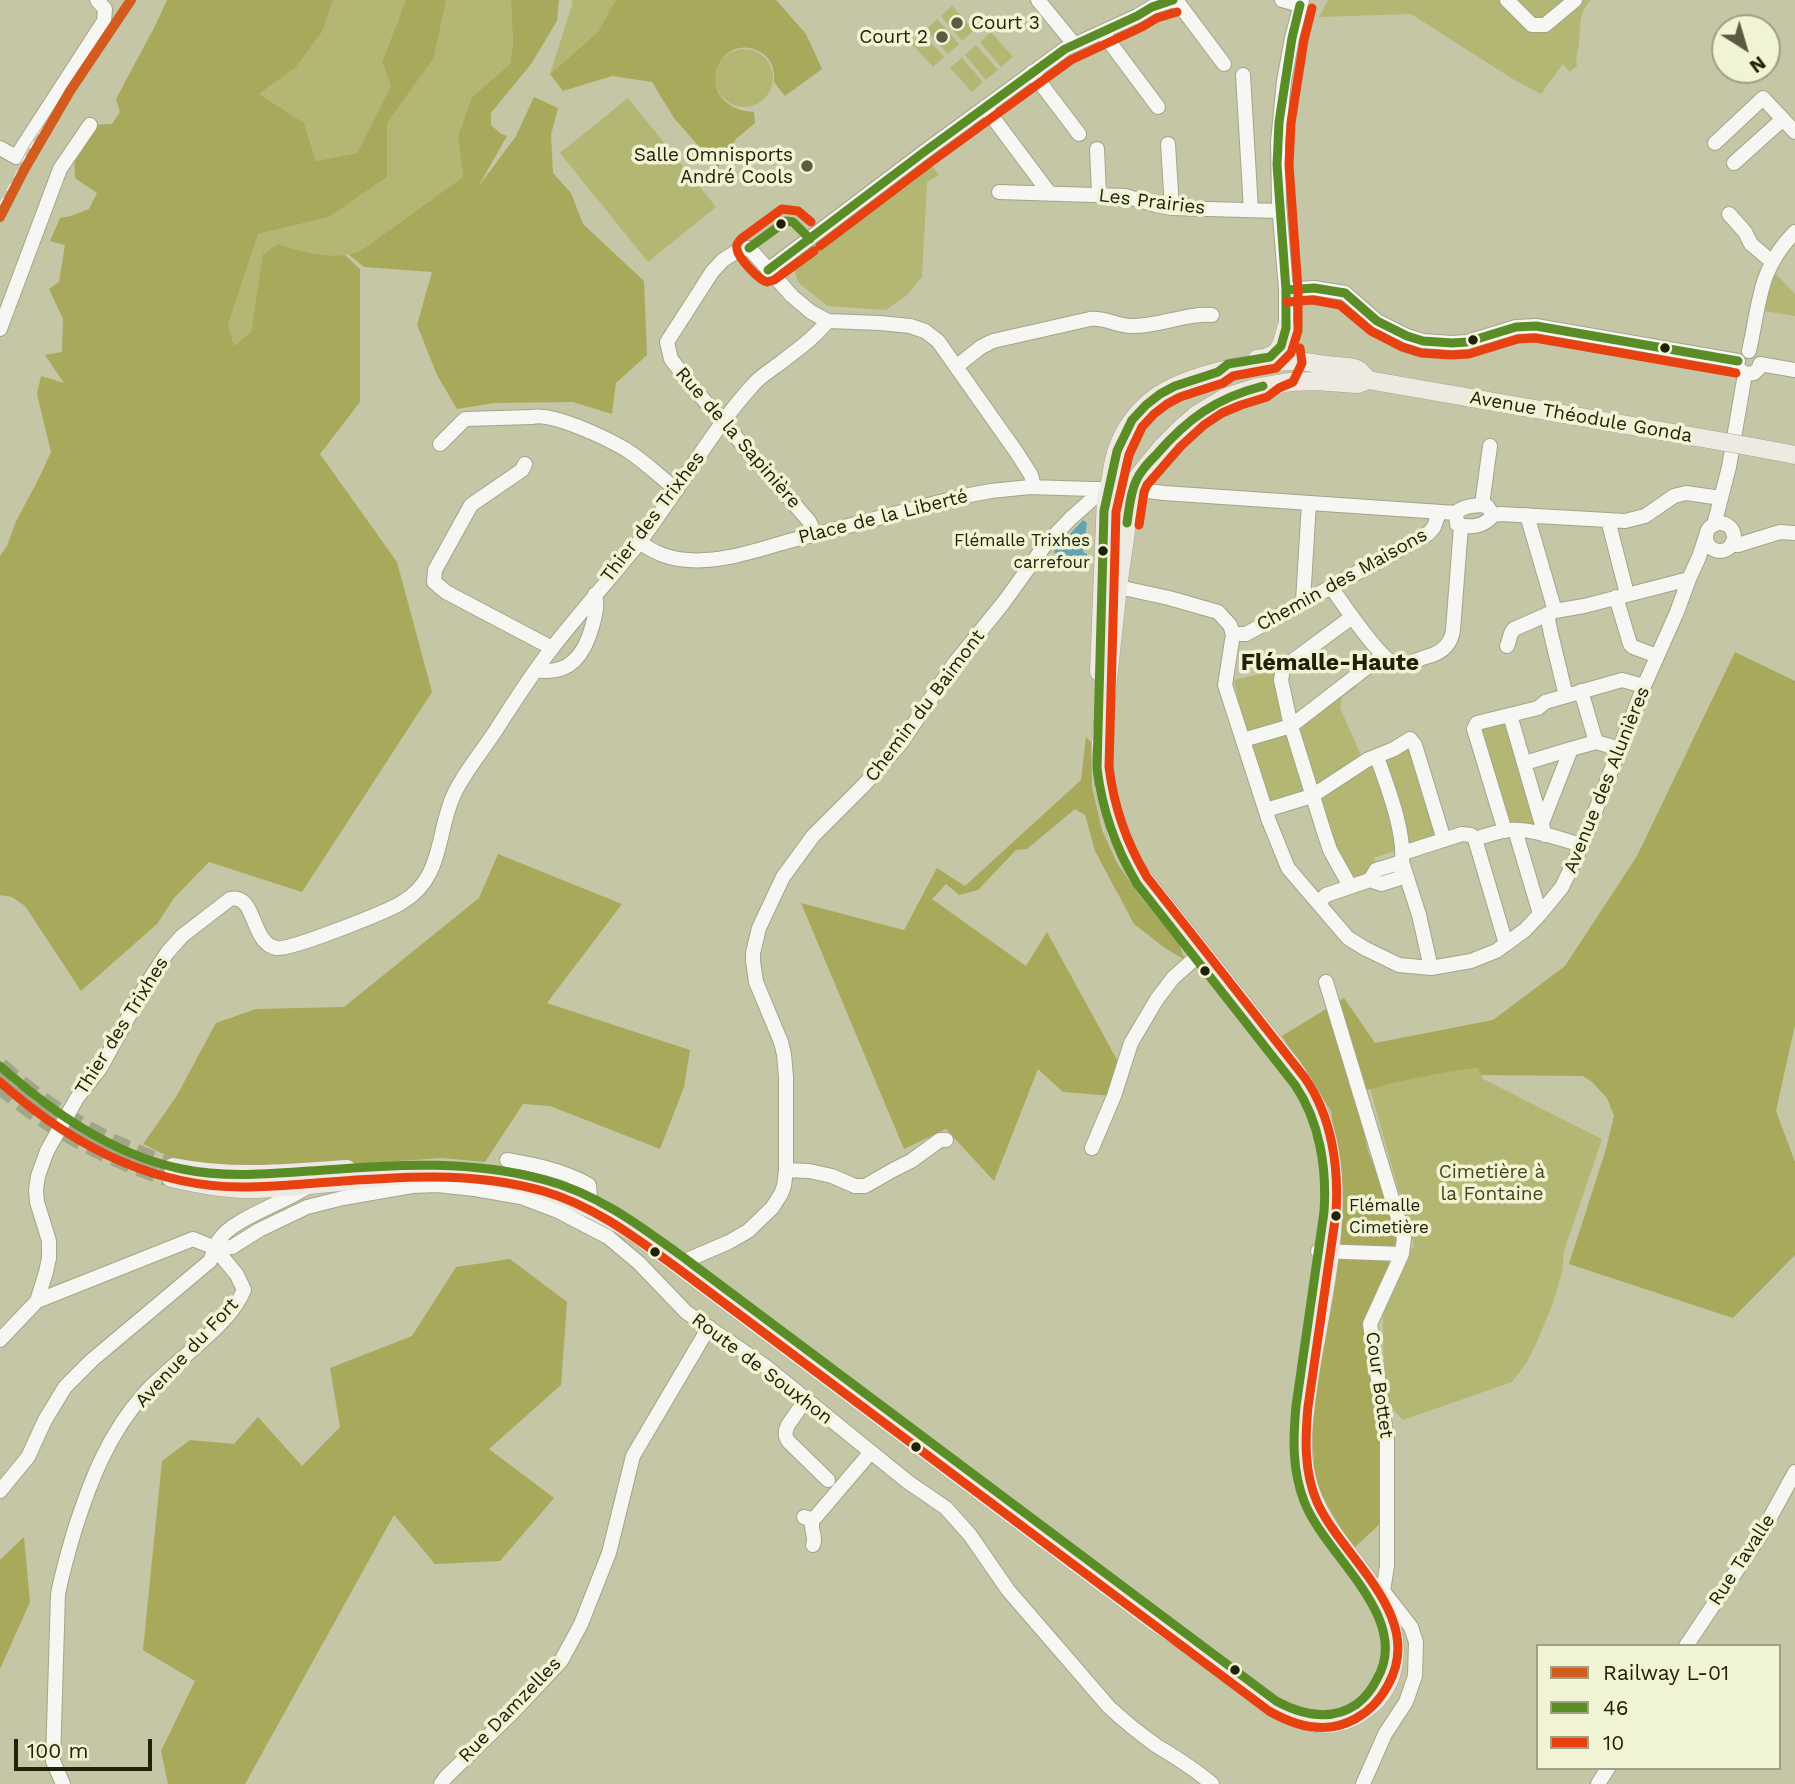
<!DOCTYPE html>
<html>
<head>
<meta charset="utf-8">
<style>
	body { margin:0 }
	#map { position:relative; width:1795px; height:1784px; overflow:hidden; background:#c4c6a6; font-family:"Work Sans",sans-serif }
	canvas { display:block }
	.legend { position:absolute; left:1536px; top:1644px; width:245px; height:126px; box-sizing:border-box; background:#f1f3d5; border:2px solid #9e9f83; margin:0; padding:9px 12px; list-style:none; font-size:21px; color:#212109 }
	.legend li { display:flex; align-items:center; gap:14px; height:35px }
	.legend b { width:35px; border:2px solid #9e9f83 }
	.north { position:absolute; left:1711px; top:14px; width:70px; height:70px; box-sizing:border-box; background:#f1f3d5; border:2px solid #9e9f83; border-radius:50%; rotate:143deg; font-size:19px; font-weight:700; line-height:28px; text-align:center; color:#212109 }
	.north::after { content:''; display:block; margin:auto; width:24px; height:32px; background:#5a5b40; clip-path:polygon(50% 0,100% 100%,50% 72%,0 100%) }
	.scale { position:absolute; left:14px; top:1739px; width:138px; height:32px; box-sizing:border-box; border:4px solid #212109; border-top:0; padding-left:9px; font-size:21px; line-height:24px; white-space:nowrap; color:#212109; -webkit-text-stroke:5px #f1f3d5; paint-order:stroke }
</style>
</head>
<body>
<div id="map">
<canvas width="1795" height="1784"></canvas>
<ul class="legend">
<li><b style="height:9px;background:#d35b1e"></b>Railway L-01</li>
<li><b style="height:9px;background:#5b8d27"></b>46</li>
<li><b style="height:9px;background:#e74011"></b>10</li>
</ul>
<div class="north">N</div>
<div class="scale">100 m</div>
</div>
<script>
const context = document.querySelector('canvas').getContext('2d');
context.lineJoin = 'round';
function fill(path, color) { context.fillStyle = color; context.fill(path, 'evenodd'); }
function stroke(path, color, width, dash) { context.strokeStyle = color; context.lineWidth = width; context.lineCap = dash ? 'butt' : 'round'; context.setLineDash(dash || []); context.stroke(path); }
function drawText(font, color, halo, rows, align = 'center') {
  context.font = font + ' "Work Sans",sans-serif'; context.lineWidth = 7; context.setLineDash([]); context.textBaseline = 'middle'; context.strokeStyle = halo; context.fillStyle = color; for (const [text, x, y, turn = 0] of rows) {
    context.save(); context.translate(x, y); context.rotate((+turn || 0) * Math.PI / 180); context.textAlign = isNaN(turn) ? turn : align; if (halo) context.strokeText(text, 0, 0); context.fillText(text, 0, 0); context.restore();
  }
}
fill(new Path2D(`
	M333,0H406L382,60L391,86L357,153L316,161L304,123L259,94L296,67L322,32Z
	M446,0H511L513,45L510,64L472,97L458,136L463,177L359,252L331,257L303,253L278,245L264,253L251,332L234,346L228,325L258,234L329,217L387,177V123L434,58Z
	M572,0H616L598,32L550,74L572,5Z
	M1328,0H1591C1578,12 1581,28 1579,43C1578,52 1575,58 1577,66L1570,72L1563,64L1541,94L1516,81L1411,14L1319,17Z
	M952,6L974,30L962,41L941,16Z
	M937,19L959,44L948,54L926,30Z
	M991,32L1013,57L1001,67L980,42Z
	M922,33L944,57L933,67L911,43Z
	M976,45L998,70L986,80L965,55Z
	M715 78a29 29 0 1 1 58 0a29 29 0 1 1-58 0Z
	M962,58L983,82L972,92L950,68Z
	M628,98L716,207L648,262L560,153Z
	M932,165L939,175L927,182L922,277L906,296L886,310L827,306L798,282L791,258L837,228L840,233Z
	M1775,273L1795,294V316L1764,311L1770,283Z
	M1268,672L1277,675L1287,720L1247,732L1241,713L1234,680Z
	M1354,680L1357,687L1342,697L1340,708L1360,753L1359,760L1315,786L1296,726Z
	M1505,720L1540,825H1508L1479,727Z
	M1287,732L1307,791L1273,803L1269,802L1250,747L1251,742Z
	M1408,744L1439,834L1407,848L1383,760Z
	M1372,763L1393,815L1397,850L1374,858L1376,863L1363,876H1350L1332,846L1320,800Z
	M1479,1068L1483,1079L1602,1139L1564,1251L1562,1272L1553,1303L1537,1342L1527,1362L1512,1382L1403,1420L1387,1403L1383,1345V1314L1409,1248L1411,1249L1414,1246L1370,1088L1430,1074Z`), '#b4b674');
fill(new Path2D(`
	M167,0H333L322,32L296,67L259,94L304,123L316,161L357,153L391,86L382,61L406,0H446L434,58L387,123V177L329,217L258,234L228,325L234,346L251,332L263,254L278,244C301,252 322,258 345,255L360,269V402L320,454L397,562L432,692L302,892L209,862L174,898L157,924L81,991L25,906L12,897L0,895V556L7,546L16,521L38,480L51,452L37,394L41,376L64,383L45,355L62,352L63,319L49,289L59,282L65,245L50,241L60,218L71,216L89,209L97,193L75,178L74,146L90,125L112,124L120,112L116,99L156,24Z
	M511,0H559L557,21L531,64L491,113V125L501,134L507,136L478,187L516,136L534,97L558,108L551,135L553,173L571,193L583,224L644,281L647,355L616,383L612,414L573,402L494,403L457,409L437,375L417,325L432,272L364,267L348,254L359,252L463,177L458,136L472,97L510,64L513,45Z
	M616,0H776L806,34L822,69L785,96L774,82C775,70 772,60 762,53C722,29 693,92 738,109C742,111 749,111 754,112L755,123L736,139L718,168L674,118L652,82L612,76L563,91L550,74L598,32Z
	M1735,652L1795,681V1025L1776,1111L1795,1162V1255L1733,1318L1569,1264L1606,1149L1614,1116L1607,1098L1592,1082L1583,1076L1481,1075L1478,1068C1436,1073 1396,1081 1356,1093L1368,1151L1394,1216L1397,1239L1388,1262L1391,1267L1370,1324L1387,1440L1386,1518L1353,1549L1315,1484L1311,1410L1336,1275L1343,1191L1331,1111L1282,1036L1344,998L1375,1043L1493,1020L1565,966L1637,856Z
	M1086,737L1091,742L1092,787L1102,830L1117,863L1139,895L1179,944L1185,960L1165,948L1134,924L1095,851L1085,815L1075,809L1027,849L1016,850L978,890L959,895L946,884L932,899L1026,966L1047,932L1122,1069L1114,1096L1063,1092L1038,1069L994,1181L946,1129L904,1149L801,903L904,930L937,868L965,886L1081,780Z
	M498,854L622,904L547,1003L690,1050L684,1087L660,1149L550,1106L523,1104L485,1162L442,1158L271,1170L182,1163L143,1144L176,1097L216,1023L256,1009L344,1007L479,898Z
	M510,1259L567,1302L561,1385L489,1449L554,1498L500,1561L435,1564L394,1515L245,1784H168L161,1751L195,1681L143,1650L162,1461L190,1440L234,1444L258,1417L302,1466L340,1427L330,1368L412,1336L456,1267Z
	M24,1537L30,1602L0,1669V1560Z`), '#a8a95a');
fill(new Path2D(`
	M1083,520L1087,523L1083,552L1087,554L1086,569L1076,572L1054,552L1055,550Z`), '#61a4b6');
stroke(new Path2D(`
	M0,1066C51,1113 108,1145 173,1167
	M0,1085C49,1128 105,1157 167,1177`), '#a3a587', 18, [18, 9]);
const minor = new Path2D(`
	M1038,0L1074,44
	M1176,0L1224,64
	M1282,0L1300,5
	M1507,0L1532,25H1545L1575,0
	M1102,32L1158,107
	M1032,72L1079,134
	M1243,75L1251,210
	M985,107L1050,194
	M1715,143L1763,98L1795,132
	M1168,144L1172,208
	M0,148L16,157L104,21L105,9L97,0
	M1097,149L1099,194
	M1734,163L1783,119
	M999,192L1125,196L1156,205L1172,208L1280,211
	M1729,214L1745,232L1751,244L1771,261
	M768,270L924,152L1065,49L1137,16L1152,7L1173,0
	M1286,290L1314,288L1345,293L1377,321L1407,336L1423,341L1452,343L1467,342L1516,327L1536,326L1738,361
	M0,329L60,169L90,125
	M1749,351C1760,303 1758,269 1795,232
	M1290,361L1286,328V290L1279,204L1278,142L1284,81L1292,38L1302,0
	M1760,364L1795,370
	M957,366L981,347L993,341L1090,319C1106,317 1118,327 1134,326C1160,326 1186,313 1212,315
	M1739,369L1745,374L1754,373L1759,368L1760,364
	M440,444L465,419L532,417C552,412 606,438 625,449C643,460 660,477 677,490
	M525,464L522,470L471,505L435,570L434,582L446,592L552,648
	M1482,505L1490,446
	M1456,513L1457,524C1471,529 1485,526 1493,515L1501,514L1625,521L1645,516L1674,496L1686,493L1721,498
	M1527,515L1555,611
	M1608,520L1627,594
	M1706 537a14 14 0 1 1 28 0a14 14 0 1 1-28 0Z
	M1714,525L1729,467L1745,374
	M815,535L809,521L690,384L671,359L667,342L712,272L723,260L736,252L749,248L792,296L811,312L828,321L880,323L910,326L925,331L938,341L1017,453L1031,475L1034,487
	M639,542C655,553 669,559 688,560C723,563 759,549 793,540C850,526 907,510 964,496L991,491L1030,487L1092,489H1132L1164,493L1456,513C1462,506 1479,504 1487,506L1493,515
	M1732,543L1738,545L1780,532L1795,533
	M1331,587C1341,601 1382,663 1398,665C1407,666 1420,658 1429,656C1443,652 1451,644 1453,630L1461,526
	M1123,588L1169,598L1218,612L1230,625L1233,634L1225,685L1269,821L1288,868L1348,938L1366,949L1399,965L1431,968L1471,961L1496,951L1506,944L1525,930L1540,914L1562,887L1582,845L1644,686L1677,612L1689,579L1699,557L1706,536
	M1616,597L1630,644L1633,647L1657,656
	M1303,601L1309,503
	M1547,614L1551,634L1566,696
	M1233,634H1246L1429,533L1434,527L1439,512
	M1507,646C1510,640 1509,634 1514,629L1555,611L1584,606L1689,579
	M536,670C568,676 584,656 592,627C595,616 598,606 595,594
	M1581,691L1596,742
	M1510,715L1545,835
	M1243,740L1291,726L1383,655
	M1525,763L1571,749
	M1266,810L1312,796L1367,760L1394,749L1410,739L1415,745L1444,840
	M1542,823L1571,749L1596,742L1620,749
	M1515,830L1540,914
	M1505,831L1474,729L1477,723L1538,708L1545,702L1622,680L1644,686
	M1475,839L1506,944
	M1475,839C1486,836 1498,831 1509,830C1533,828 1559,839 1582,845
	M1403,853L1462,834L1471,835L1475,839
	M1402,862L1419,915L1431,968
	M1370,880L1381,884L1400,878L1404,869
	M1350,886L1330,850L1324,832L1291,726L1281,680L1283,669L1287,665L1352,617
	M1318,903L1326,895L1370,880L1376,870L1402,862C1405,831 1387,786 1377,757
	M1326,982L1404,1238L1402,1254L1370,1324L1387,1440V1566L1383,1591L1411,1627L1416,1642L1415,1676L1406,1702L1385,1734L1363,1784
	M1092,1148L1114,1096L1131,1043L1157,999L1173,978L1202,952
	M507,1160C535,1165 563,1170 589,1185L590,1196L585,1205
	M786,1170L809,1171L832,1176L855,1186H865L893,1170L911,1161L940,1140H946
	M215,1248L232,1247L259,1230L307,1207L343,1198L412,1186L437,1185L475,1189L521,1197L558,1211L608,1237L639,1263L686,1312L765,1366L908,1482L946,1508L970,1535L1008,1590L1109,1707C1124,1721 1140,1734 1157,1746C1177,1758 1195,1769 1212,1784
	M1318,1251L1402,1254
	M681,1268L687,1260L729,1242L748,1231L772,1208L781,1194L784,1186L786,1170V1077L784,1054L781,1042L756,982L753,961V953L759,928L783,877L813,836L864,785L901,743L954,664L1004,602L1045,545L1071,518L1097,495L1099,489
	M37,1301L193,1239L215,1248L237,1275L244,1290C229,1327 171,1363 144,1394C108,1434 90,1482 74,1532C68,1553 62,1573 58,1594L53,1761L63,1784
	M0,1340L37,1301L46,1272L49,1258V1241L37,1202L36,1190L38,1176L47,1151L77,1098L101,1067L146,985L167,953L182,936L230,899C257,893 250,944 277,948C291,950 386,912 401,903C445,878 436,830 455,792C466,770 483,750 496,730C514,702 532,673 553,647C579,614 607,582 634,549C676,496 707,436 752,386C758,378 768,372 776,366C795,352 813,339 828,321
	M806,1399L788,1425C785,1431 784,1436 789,1442L828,1480
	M0,1491L28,1457L45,1420L65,1387L92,1360L210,1261C213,1254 215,1246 219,1240C233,1218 287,1202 310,1185
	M804,1517L813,1520L871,1452
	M813,1520C809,1529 817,1536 813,1545
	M1686,1646L1761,1534L1795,1472
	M441,1784L446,1777L512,1713L561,1661L581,1624L609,1553L633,1456L709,1327
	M1598,1784L1608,1768`);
const major = new Path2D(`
	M1257,359C1280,356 1281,348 1286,328
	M1742,445L1795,455
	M1099,672L1106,497C1111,485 1111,473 1114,460C1119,439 1130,420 1146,405C1176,376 1252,361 1293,361C1307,361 1321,365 1336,366C1352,368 1356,364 1368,380
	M173,1167C233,1179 287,1173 347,1169
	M171,1178C198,1184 227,1190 256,1189C302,1187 348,1181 394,1176C417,1174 441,1172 464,1173C528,1178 585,1202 639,1236L1156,1623C1179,1638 1203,1653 1226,1670C1268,1699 1313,1749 1366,1709C1382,1698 1392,1680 1394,1661C1402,1603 1349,1563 1323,1518C1312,1499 1304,1475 1303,1452C1302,1425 1307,1395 1311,1368C1324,1288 1350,1190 1319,1112C1312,1095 1302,1081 1292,1066L1130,861L1117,834L1109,809L1104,787L1101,743L1118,587L1132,489L1136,479L1163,446L1181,428L1196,415L1226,397L1254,388L1290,382L1315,381L1358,384L1368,380L1725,442`);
stroke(minor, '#a3a48b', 16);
stroke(major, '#aaa28e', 19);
stroke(minor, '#f6f6f2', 14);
stroke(major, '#eeeae2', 18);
const rail = new Path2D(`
	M0,205L31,147L79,75`);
stroke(rail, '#c2c3b9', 5);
stroke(rail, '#f1f3d5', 2.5, [8]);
const majorBridge = new Path2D(`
	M1725,442L1742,445`);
stroke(majorBridge, '#aaa28e', 19, []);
stroke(majorBridge, '#eeeae2', 18);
stroke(new Path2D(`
	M749,248L786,221L793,222L810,239
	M768,270L924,152L1065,49L1137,16L1152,7L1173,0
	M1286,290L1314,288L1345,293L1377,321L1407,336L1423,341L1452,343L1467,342L1516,327L1536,326L1738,361
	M1127,523C1129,509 1130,494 1136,481C1140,471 1148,463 1156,455C1187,419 1216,398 1263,386
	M0,1066C52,1112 113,1155 182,1169C229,1179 277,1173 325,1170C398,1164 473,1160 545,1180C599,1194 643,1228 687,1260L1276,1701C1302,1715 1331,1722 1357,1704C1366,1697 1372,1689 1377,1679C1413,1617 1324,1555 1304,1501C1292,1470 1293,1438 1296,1406L1324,1212C1327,1169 1320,1122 1295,1085L1137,884C1115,847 1102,811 1097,768L1104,511L1117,451L1132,420L1146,405L1160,394L1175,386L1218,372L1228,364L1270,357L1281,346L1286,328V290L1277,165L1279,122L1292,38L1300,5`), '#5b8d27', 9);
stroke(new Path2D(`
	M811,222L798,211L782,209L741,239C738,243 736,244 737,249C738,258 759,280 767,282L774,280L814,251
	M820,246L931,162L1071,60L1142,27L1157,18L1177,12
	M1287,302L1313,300L1340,305L1371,331L1402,347L1421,353L1451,355L1469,354L1518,339L1535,338L1736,373
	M1139,525L1144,492L1147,485L1181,446L1204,425L1222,413L1241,405L1267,397L1279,388L1293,382L1302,363L1300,348
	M0,1082C68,1142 150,1187 242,1187C267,1187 292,1185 316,1183C392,1177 469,1170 543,1191C595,1206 637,1239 680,1270L1269,1711C1295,1726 1326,1735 1355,1719C1370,1711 1380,1700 1388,1685C1427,1616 1342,1558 1317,1502C1304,1472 1305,1439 1308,1407L1336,1213C1339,1167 1332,1117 1305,1078L1147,877C1126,842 1114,808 1109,767L1116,512L1129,455L1142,427L1154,414L1167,404L1180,397L1223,383L1233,376L1276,368L1291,353L1298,331V289L1289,165L1291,123L1304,40L1312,8`), '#e74011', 9);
stroke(new Path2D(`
	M0,217L24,170L70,91L131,0`), '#d35b1e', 10);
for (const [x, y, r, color] of [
	[957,23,7,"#5a5b40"],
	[942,37,7,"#5a5b40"],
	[807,166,7,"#5a5b40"],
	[781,224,6,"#212109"],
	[1473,340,6,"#212109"],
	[1665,348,6,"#212109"],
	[1103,551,6,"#212109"],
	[1205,971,6,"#212109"],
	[1336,1216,6,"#212109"],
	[655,1252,6,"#212109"],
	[916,1447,6,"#212109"],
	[1235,1670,6,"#212109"]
]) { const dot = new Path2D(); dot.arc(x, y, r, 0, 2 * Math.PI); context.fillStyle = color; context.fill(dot); stroke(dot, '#f1f3d5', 2.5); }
drawText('17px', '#212109', '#f1f3d5', [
	["Flémalle Trixhes",1090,541],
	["carrefour",1090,563],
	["Flémalle",1349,1206,"left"],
	["Cimetière",1349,1228,"left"]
], 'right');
drawText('19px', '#212109', '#f1f3d5', [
	["Court 3",971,23,"left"],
	["Court 2",928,37],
	["Salle Omnisports",793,155],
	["André Cools",793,177]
], 'right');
drawText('19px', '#212109', '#f1f3d5', [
	["Les Prairies",1152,202,7],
	["Avenue Théodule Gonda",1581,417,10],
	["Rue de la Sapinière",738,438,49],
	["Thier des Trixhes",653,517,-53],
	["Place de la Liberté",883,517,-14],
	["Chemin des Maisons",1342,580,-29],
	["Chemin du Baimont",925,706,-53],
	["Avenue des Alunières",1607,780,-68],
	["Thier des Trixhes",122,1026,-58],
	["Avenue du Fort",187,1353,-47],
	["Route de Souxhon",762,1369,37],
	["Cour Bottet",1379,1385,82],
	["Rue Tavalle",1742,1560,-57],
	["Rue Damzelles",510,1710,-46]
]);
drawText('19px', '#45461a', '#f1f3d5', [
	["Cimetière à",1492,1172],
	["la Fontaine",1492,1194]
]);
drawText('bold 23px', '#212109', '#f1f3d5', [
	["Flémalle-Haute",1330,663]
]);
</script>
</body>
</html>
